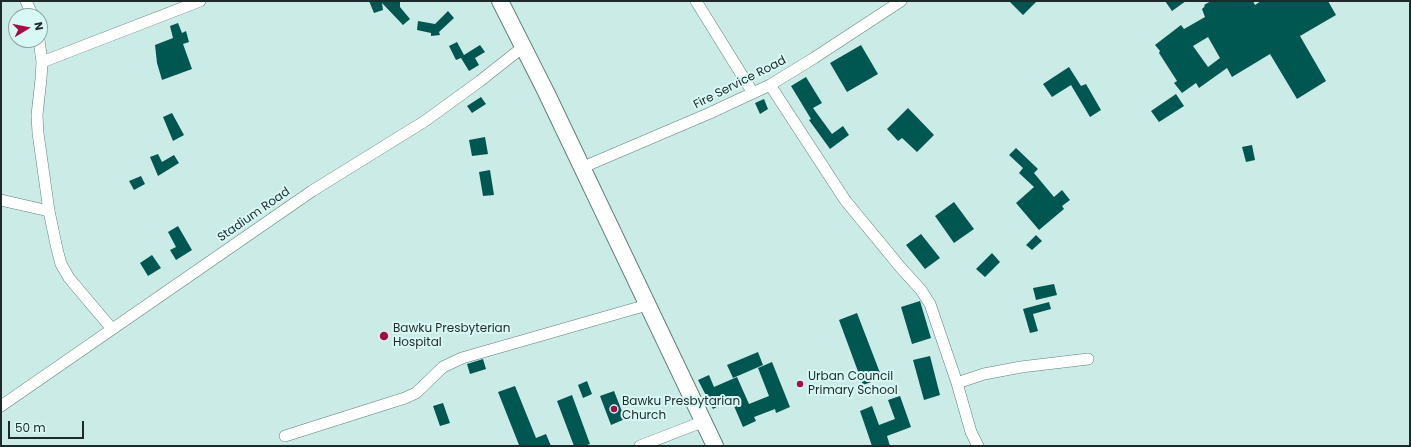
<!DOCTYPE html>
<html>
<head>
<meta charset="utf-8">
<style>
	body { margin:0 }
	#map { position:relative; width:1411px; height:447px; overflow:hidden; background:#cbebe7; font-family:Poppins,sans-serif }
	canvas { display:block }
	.frame { position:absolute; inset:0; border:2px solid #1e2a29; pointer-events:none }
	.north { position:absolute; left:8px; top:8px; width:40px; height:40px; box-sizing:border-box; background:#d8f8f5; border:1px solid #8ea6a3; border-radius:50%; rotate:80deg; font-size:11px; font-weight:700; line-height:16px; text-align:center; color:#1e2a29 }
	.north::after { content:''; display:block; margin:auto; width:14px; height:18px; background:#a50d45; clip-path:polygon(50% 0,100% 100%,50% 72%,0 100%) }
	.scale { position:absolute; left:8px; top:421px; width:76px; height:18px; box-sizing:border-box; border:2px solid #1e2a29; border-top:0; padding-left:5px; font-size:12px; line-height:14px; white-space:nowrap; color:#1e2a29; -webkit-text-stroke:3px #d8f8f5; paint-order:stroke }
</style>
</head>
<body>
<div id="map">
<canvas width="1411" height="447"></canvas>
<div class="frame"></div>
<div class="north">N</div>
<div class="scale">50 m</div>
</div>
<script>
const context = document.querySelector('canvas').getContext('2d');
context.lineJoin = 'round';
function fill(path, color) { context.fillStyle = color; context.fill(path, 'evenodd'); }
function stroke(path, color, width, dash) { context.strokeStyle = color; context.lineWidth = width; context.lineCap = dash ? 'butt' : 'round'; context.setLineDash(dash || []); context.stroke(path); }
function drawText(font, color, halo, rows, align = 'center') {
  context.font = font + ' Poppins,sans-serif'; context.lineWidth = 4; context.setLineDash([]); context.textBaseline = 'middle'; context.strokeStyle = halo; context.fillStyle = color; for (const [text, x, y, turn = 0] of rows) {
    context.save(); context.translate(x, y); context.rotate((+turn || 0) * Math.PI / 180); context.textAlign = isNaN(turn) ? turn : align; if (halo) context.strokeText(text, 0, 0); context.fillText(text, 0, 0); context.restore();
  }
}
fill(new Path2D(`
	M369,1H400V7L410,19L403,25L382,3L383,10L374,13Z
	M1009,1H1037L1023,15Z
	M1165,1H1186L1172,11Z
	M1211,1H1253L1255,5L1261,1H1328L1336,15L1300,36L1326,81L1297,99L1270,54L1232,77L1227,68L1199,88L1196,83L1182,93L1174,83L1177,81L1159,53L1160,51L1155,45L1181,25L1184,29L1205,17L1202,9L1205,6L1204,5ZM1208,37L1220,58L1208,67L1193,46Z
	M448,11L454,18L439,32L440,35L431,36V33L417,30L418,21L435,24Z
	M178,23L182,33L186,31L189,42L183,44L192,69L162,80L157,63L155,45L173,38L170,26Z
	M457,42L464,55L480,45L485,52L475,58L479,65L469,71L461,58L456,60L449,46Z
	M861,45L878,74L847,92L830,63Z
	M1069,67L1081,86L1086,84L1101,110L1090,117L1071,85L1052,97L1043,84Z
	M806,77L822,103L813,108L832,134L843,126L849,135L830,149L809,120L811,119L791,86Z
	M1176,94L1184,106L1159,122L1151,111Z
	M481,97L486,104L472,113L467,106Z
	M764,99L768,109L760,114L755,103Z
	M908,108L934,135L917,152L902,138L898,141L887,129Z
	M172,113L184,135L173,141L163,117Z
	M485,137L488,154L472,156L469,140Z
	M1252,145L1255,160L1246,162L1242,147Z
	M1016,148L1038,169L1034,173L1054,197L1062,190L1070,200L1062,206L1064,209L1039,230L1016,203L1034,187L1019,173L1023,168L1009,155Z
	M158,154L162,162L174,155L179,163L158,176L150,157Z
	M490,170L494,195L483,196L479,172Z
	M141,176L145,184L134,190L129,181Z
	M954,202L974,229L954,243L935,216Z
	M178,226L192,250L176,260L170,250L176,247L168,232Z
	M921,234L940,258L925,269L906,245Z
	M1036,235L1042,241L1032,250L1026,245Z
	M992,253L1000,262L985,277L976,269Z
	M152,255L161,268L148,276L140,263Z
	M1054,284L1057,295L1036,300L1033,288Z
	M920,301L931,338L912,344L901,307Z
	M1049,302L1051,309L1033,314L1038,331L1030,333L1023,309Z
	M857,313L882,378L863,385L839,320Z
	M758,352L763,365L733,378L727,365Z
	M930,356L940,395L924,400L913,360Z
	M483,359L486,369L470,374L467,364Z
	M772,362L790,407L776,413L775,409L754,417L756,421L743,427L731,399L713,409L698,380L709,375L714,387L737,377L749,404L769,396L758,368Z
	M587,381L592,394L583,398L578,385Z
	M515,386L536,438L546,434L551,446H517L519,445L498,392Z
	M614,391L625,419L611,425L600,396Z
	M572,395L590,444L584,446H574L557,401Z
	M900,396L911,427L887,436L890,446H872L860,411L872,406L879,425L895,419L888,400Z
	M443,403L450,423L440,426L433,406Z`), '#005752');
const minor = new Path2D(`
	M26,1L33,16
	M696,1L753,93
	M39,40L42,62L41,79L37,115L38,133L49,211L57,249L61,264L69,278L112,329
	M42,62L200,1
	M770,85L845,200L901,268L921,290L930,304L957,383L971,432L978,446
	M581,168L710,113L770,85L814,58L901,1
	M1,200L49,211
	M957,383L984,374L1021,367L1088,359
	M1,406L312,191L425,121L480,81L523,47
	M285,436L405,398L416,393L443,367L462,358L647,305
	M640,446L702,422`);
const highway = new Path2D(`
	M500,1L546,92L715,446`);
stroke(minor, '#627f7c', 12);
stroke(highway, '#627f7c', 18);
stroke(minor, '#fff', 11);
stroke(highway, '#fff', 16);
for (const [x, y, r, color] of [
	[384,336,5,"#a50d45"],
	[800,384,4,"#a50d45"],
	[614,409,4,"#a50d45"]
]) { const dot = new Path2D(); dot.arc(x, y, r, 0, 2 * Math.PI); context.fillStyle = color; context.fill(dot); stroke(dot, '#d8f8f5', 1.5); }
drawText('12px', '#1e2a29', '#d8f8f5', [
	["Fire Service Road",740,83,-27],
	["Stadium Road",254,215,-35]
]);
drawText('12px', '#1e2a29', '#d8f8f5', [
	["Bawku Presbyterian",393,329],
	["Hospital",393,343],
	["Urban Council",808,377],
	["Primary School",808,391],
	["Bawku Presbytarian",622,402],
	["Church",622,416]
], 'left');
</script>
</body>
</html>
